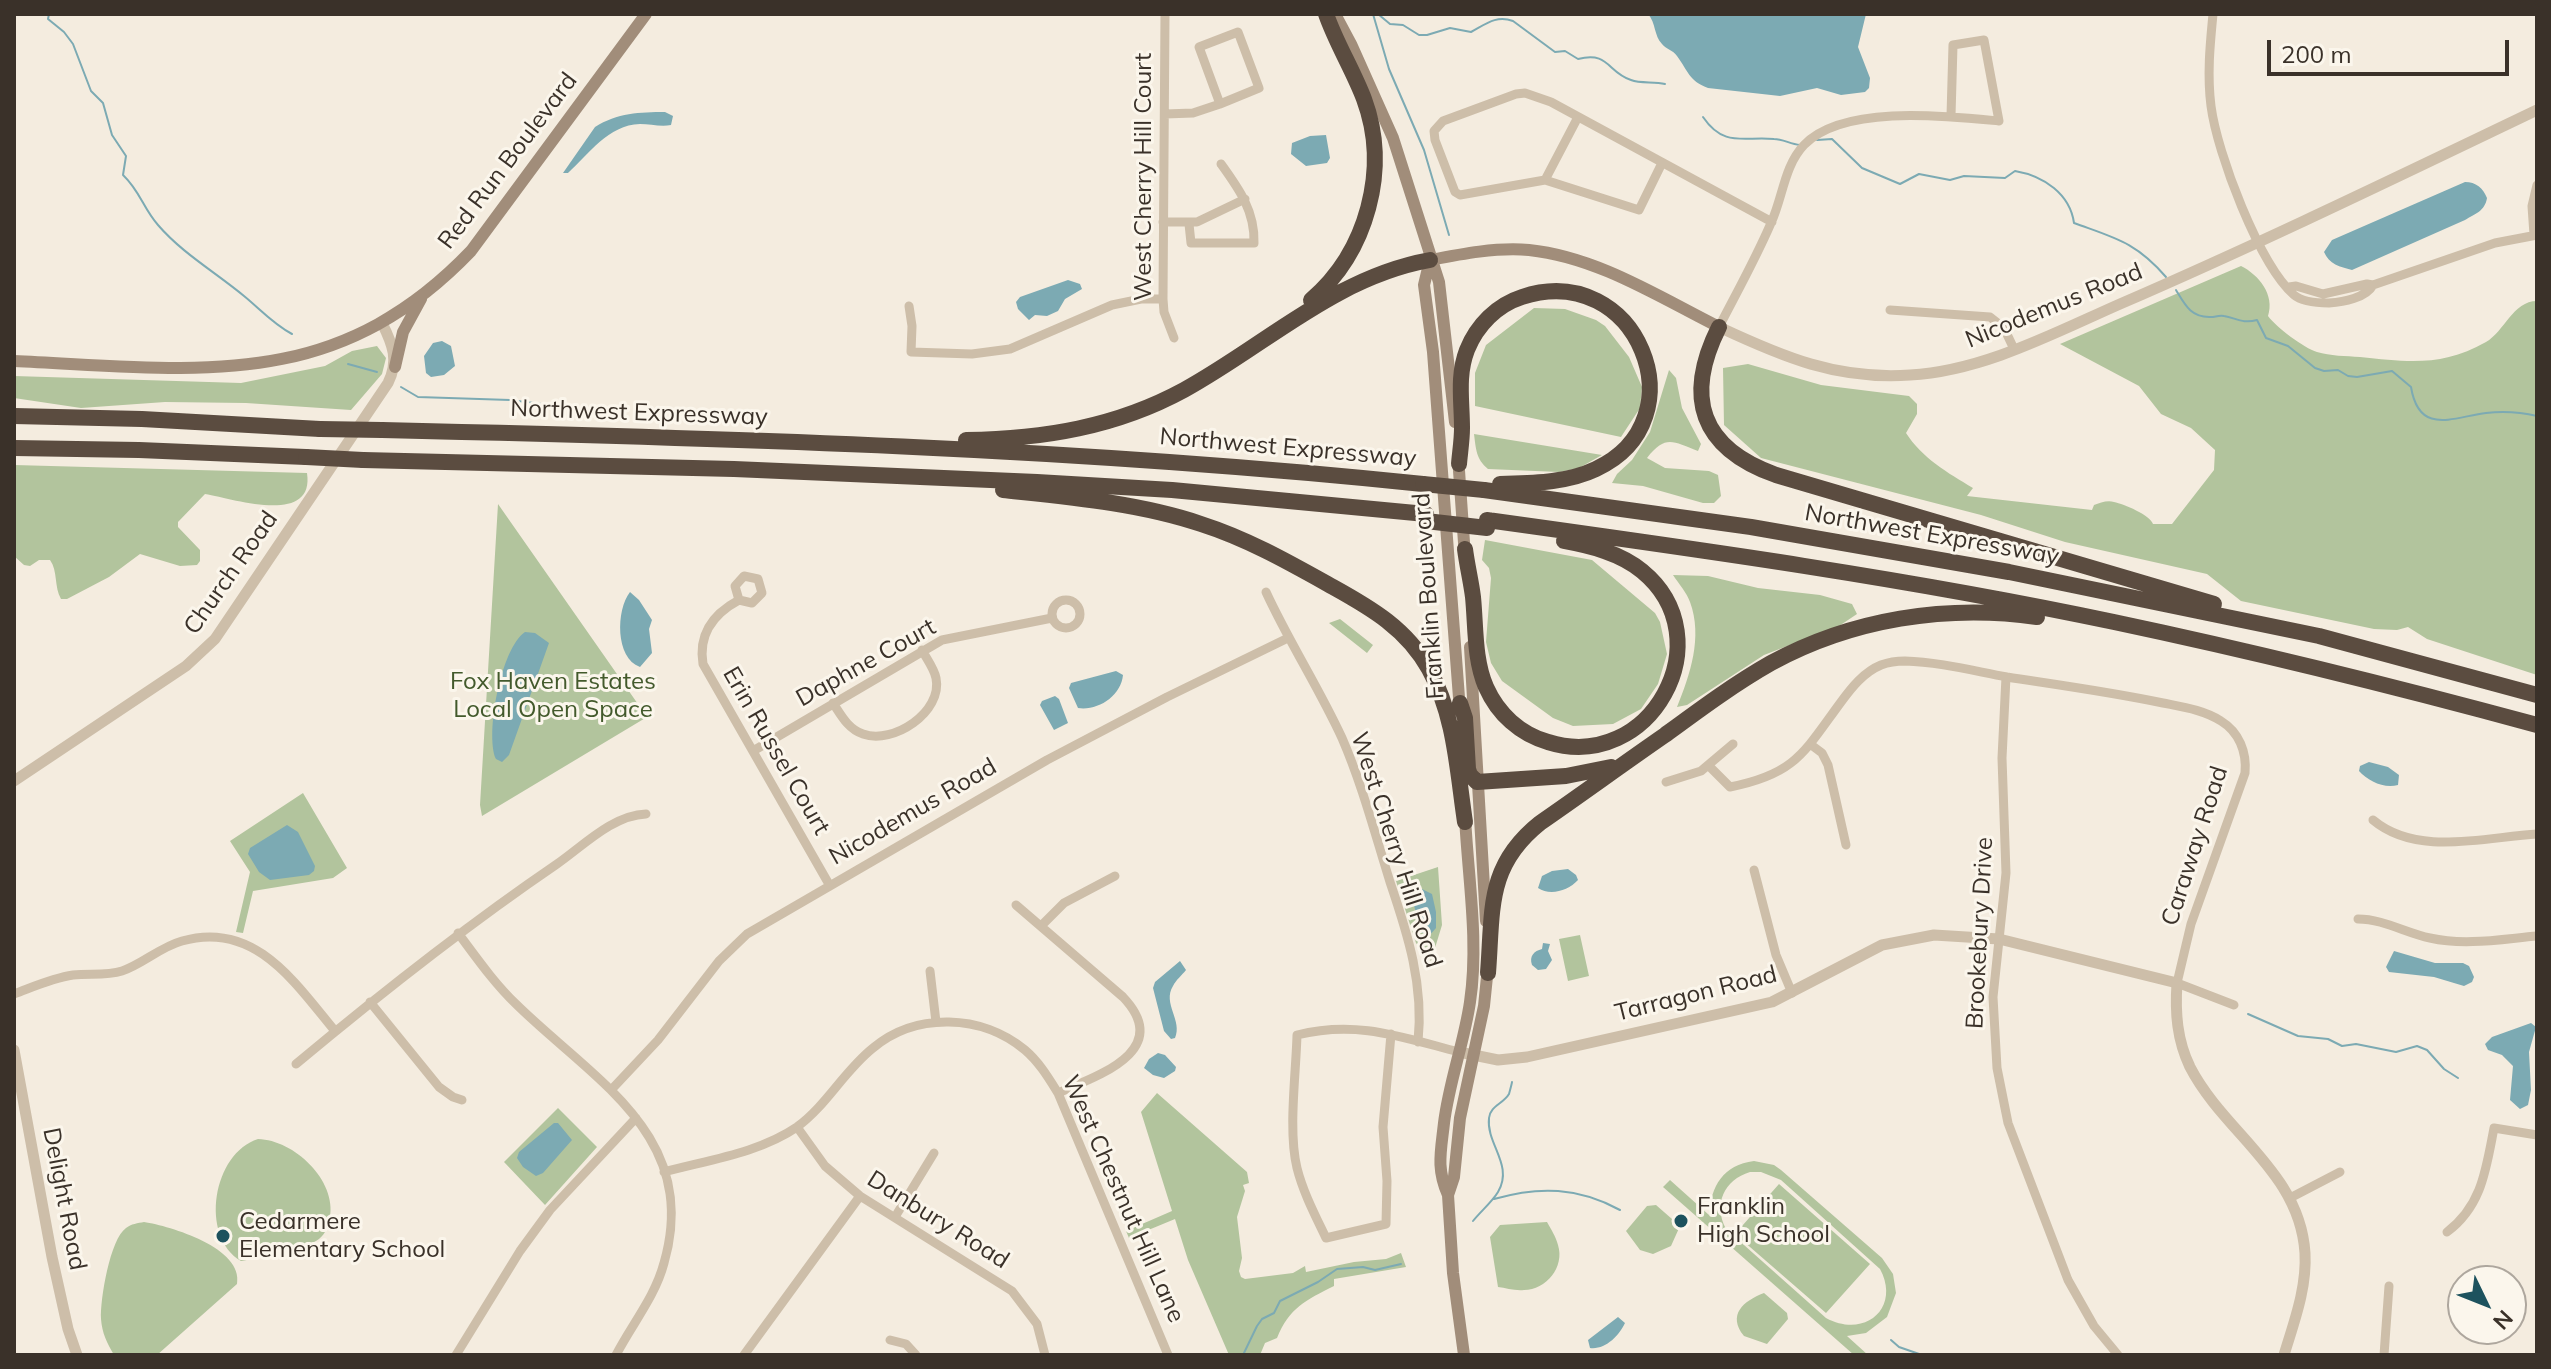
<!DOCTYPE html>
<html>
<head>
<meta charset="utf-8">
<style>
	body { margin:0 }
	#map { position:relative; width:2551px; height:1369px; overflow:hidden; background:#f4ecdf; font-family:Mulish,sans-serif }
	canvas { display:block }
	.frame { position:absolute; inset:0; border:16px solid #3a3129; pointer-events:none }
	.north { position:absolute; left:2447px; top:1265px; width:80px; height:80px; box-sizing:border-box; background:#fbf6ec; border:2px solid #aea79e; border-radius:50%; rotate:133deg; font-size:22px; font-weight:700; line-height:32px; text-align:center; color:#3a3129 }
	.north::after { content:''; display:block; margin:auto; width:28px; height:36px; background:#1d525e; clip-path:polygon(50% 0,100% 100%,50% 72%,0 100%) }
	.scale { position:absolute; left:2267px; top:40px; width:242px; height:36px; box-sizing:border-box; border:4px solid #3a3129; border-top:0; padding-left:10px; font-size:24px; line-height:28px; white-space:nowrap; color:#3a3129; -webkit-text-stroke:6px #fbf6ec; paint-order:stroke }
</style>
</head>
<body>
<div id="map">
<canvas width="2551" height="1369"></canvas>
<div class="frame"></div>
<div class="north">N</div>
<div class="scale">200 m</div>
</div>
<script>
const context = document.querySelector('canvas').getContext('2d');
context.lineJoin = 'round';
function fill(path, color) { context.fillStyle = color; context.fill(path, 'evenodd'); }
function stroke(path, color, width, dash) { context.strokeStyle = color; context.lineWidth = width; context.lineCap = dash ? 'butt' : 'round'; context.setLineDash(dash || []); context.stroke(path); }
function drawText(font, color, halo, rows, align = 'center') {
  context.font = font + ' Mulish,sans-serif'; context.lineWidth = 6; context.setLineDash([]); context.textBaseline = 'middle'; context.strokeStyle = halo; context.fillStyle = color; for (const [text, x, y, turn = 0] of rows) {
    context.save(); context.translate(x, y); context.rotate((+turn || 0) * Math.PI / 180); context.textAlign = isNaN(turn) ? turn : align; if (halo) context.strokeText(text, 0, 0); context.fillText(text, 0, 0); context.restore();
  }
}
fill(new Path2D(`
	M2241,266C2259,275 2275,295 2268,316C2276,327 2304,348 2317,352C2330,356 2346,356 2360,357C2408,362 2442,367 2486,342C2504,332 2513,301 2537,301V675L2427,639L2408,627L2397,630L2374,629L2241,601L2207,574L2065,542L1981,515L1761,458L1724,425L1723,368L1748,364L1821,385L1909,396L1917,404V414L1906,433C1922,458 1948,473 1973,488L1967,496L2092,510L2094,505C2100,503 2107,500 2114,502C2124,504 2150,515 2153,524H2172L2214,470L2215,450L2191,428L2161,414L2139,386L2060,344Z
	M1534,308L1565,309L1596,320L1605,326L1629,357L1642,387L1640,408L1621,437L1475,406V373L1486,345Z
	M377,346L386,358L382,374L351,410L246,403L165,402L81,408L14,398V376L241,383L325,366L352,351Z
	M1669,370L1676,378L1682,408L1701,444L1698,451C1673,442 1666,434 1647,458L1665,468L1709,471L1718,475L1721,496L1714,503H1703L1643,486L1612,483L1617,474L1632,460L1650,432Z
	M1474,434L1602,455L1579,468L1559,472L1488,469C1476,459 1476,449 1474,434Z
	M14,465L307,473C315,526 234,499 205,494L178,522V527L200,550V561L197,565L180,566L140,554L109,577L67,599H61C54,587 58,571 50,560H39L30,566L24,565L14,556Z
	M498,504L647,717L482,816L480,805Z
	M1485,540L1592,560L1655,613L1660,622L1667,654L1658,684L1641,709L1613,724L1573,726L1553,718L1502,681L1491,663L1486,642L1491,578L1489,568L1482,560Z
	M1673,575L1708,576L1758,588L1820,595L1852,604L1857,614L1839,626L1764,655L1687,705L1677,707C1690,675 1703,637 1690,602C1687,593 1679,584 1673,575Z
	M1340,619L1373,645L1367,653L1329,623Z
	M303,793L347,868L333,878L253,891L243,933L236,932L250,872L230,841Z
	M1438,867L1442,925L1431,961L1416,943L1396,881Z
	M1580,935L1589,976L1568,981L1559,939Z
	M1157,1093L1247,1172L1249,1183L1243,1185L1245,1191L1237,1217L1242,1258L1239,1271L1241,1277L1245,1279L1293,1273L1305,1266L1306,1272L1354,1262L1386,1259L1401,1253L1406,1267L1334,1279V1286C1306,1300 1289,1308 1277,1338L1265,1343L1260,1355H1229L1188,1260L1175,1219L1129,1238L1126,1231L1172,1211L1141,1112Z
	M558,1108L597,1147L545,1205L504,1162Z
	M258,1139C294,1140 337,1180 330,1218C328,1227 326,1233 319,1239C310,1247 255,1259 241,1261C199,1236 213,1153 258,1139Z
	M1754,1161L1774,1165L1781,1170L1882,1258L1893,1274L1896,1293L1887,1317L1866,1333L1847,1336L1868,1355H1854L1663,1187L1670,1180L1709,1215C1711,1186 1723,1165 1754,1161ZM1750,1172H1761L1781,1180L1880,1269C1901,1308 1865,1339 1826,1318L1726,1229C1713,1204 1724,1180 1750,1172Z
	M1779,1184L1870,1264L1826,1313L1735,1234Z
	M1656,1205L1680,1226L1671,1246L1653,1254L1640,1250L1626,1231L1647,1206Z
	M144,1222C170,1226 244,1248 237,1284L157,1355H114C107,1343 102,1333 101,1319C100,1300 110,1239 126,1228C131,1224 138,1223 144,1222Z
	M1547,1222C1551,1229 1556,1237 1558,1245C1565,1267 1546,1290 1524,1290C1515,1291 1506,1288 1498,1287L1490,1237L1500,1225Z
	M1764,1293L1787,1313L1788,1319L1767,1344L1744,1336C1727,1315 1743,1301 1764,1293Z`), '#b2c49d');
fill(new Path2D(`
	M1648,14H1866L1858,47L1870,78L1869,88L1865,92L1841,95L1817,88L1780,96L1708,88C1688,80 1689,72 1677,56C1673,50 1666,49 1662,44C1654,36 1656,23 1648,14Z
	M665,112L673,116L671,125C661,127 650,124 640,124C608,125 589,154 568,173H563L595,127C617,113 640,112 665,112Z
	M1326,135L1330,158L1327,163L1306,166L1291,154L1292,143L1310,136Z
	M2465,182C2476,182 2483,188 2487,198C2485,211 2475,214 2465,220L2352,270C2340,267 2329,264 2324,252L2332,240Z
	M1068,280L1080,284L1082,289L1065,299L1058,311L1047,316L1035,315L1029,320L1018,309L1016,302L1020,297Z
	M442,341L451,346L455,366L444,375L431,377L426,373L424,356L433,343Z
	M630,592L639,600L652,620L649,629L652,653L640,667C615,658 616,610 630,592Z
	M525,632L535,633L549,643L509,755L502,762L496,759C485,734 501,648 525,632Z
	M1116,671L1123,675C1121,696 1098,711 1078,708L1069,688L1071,683Z
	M1055,696L1059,699L1068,723L1054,730L1040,705L1042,701Z
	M2369,762L2388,767L2399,775L2398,785C2384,789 2368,781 2359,771L2360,766Z
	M287,825L298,832L315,866L314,871L309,875L270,880L259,872L248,854L250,848Z
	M1568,869L1576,875L1578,880C1568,891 1550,896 1538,888L1542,876L1552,871Z
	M1422,889L1432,894L1436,912V928L1429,936L1421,932L1412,898L1416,891Z
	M1543,943L1550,944L1548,951L1552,960L1546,969L1538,970L1532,965C1529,956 1534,951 1542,949Z
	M2394,951L2435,963H2463L2469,966L2474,977L2472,982L2464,986L2434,977L2389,972L2386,967Z
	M1180,961L1186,970C1182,975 1176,980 1173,986C1162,1003 1183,1021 1175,1038L1171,1039L1164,1031L1153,988L1155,982Z
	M2531,1023L2536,1027L2529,1052L2531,1090L2528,1105L2520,1109L2510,1100L2513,1066L2502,1055L2488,1050L2485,1044L2492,1037Z
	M1158,1053L1165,1055L1176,1067L1175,1071L1164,1078L1153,1075L1144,1068L1149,1059Z
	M554,1123H558L572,1140L543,1173L536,1176L523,1167L517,1158L519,1152Z
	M1618,1317L1625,1323C1619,1336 1605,1350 1590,1348L1588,1340Z`), '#7caab3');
stroke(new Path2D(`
	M49,14L48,19L64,32L73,44L91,91L103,103L112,135L126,156L123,175C140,191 143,208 158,225C182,253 215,272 244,296C260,309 273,324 292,334
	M1373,14L1389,69L1424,150L1449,235
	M1378,14L1390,24L1403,25L1419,35H1427L1450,28L1471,32C1486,24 1496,15 1513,21L1555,52L1565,51L1578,59C1609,51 1607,72 1631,80C1641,84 1654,81 1665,84
	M1703,117C1724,148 1744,136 1774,139C1783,139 1790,144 1800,145
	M1817,140L1832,139L1862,168L1900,184L1919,174L1950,180L1964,176L2005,178L2015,171C2044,176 2070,194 2074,223C2115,238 2136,242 2166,277
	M2176,290C2185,305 2191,318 2211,317C2215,317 2219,315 2224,316C2236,318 2243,324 2257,320L2266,338L2288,346L2315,368L2324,371L2338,370L2348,376L2357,377L2392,371L2411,387C2419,436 2453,417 2486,413C2504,411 2520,412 2537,416
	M348,364L377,372
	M401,387L418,397L510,400L597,411
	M2248,1014L2298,1036L2328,1039L2342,1046L2356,1044L2396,1052L2417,1046L2427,1050L2444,1069L2458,1078
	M1494,1199C1539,1186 1578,1187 1620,1210
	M1473,1221C1481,1211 1492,1202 1498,1192C1514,1165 1486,1144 1489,1118C1490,1106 1503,1104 1509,1094C1509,1094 1512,1083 1512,1082
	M1891,1340L1899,1347L1922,1355
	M1243,1355L1257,1326L1262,1319L1274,1313L1280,1301L1318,1282L1337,1269L1363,1267L1375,1270L1401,1264`), '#7caab3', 2);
stroke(new Path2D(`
	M1165,14L1163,299L1164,312L1174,338
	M2213,14C2210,45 2207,75 2211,106C2217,153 2259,264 2294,295C2302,302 2319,303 2329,303C2343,302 2366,298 2373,285
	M1165,114L1193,113L1220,104L1199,47L1238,32L1259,88L1220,104
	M1662,163L1639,210L1545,180L1460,195L1455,192L1435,140L1434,131L1443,121L1516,94L1525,93L1551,102L1772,222
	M1545,180L1578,117
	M1163,222H1197L1245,199
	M1189,224L1191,243H1254C1255,211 1239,189 1221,164
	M2534,235L2532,206L2537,185
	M2289,287L2296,286L2323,294L2367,284L2373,285L2495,243L2537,235
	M909,306L912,326L911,352L972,354L1010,349L1112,305L1141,299H1163
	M1890,310L1990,317L2004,328L2014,349
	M1719,327C1737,292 1756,258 1771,223C1783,197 1784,166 1804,145C1843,104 1947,116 1999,121L1984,40L1953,45L1951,116
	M1266,592C1289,642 1319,688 1342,738C1362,784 1375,834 1390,882C1408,935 1424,985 1418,1042
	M1052 614a14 14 0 1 1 28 0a14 14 0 1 1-28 0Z
	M739,600L735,586L744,576L758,579L762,593L752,603L739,600C713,614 698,634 703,664L830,886
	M2006,677L2002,758L2006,873L1993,997L1997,1068L2008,1123L2068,1280L2094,1326L2118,1355
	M833,703C841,715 848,729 863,734C893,745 943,712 936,678C934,668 926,658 922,650
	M1810,744L1822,753L1828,765L1846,845
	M753,751L942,640L1052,618
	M1709,766L1730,787C1796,774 1804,752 1841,702C1852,687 1864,672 1881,665C1889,662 1897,661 1905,661C1939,662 1974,671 2007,677C2059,685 2111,692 2163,703C2183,707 2204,710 2221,721C2239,732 2247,752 2245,773L2191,924L2177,983L2234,1005
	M1666,782L1701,771L1733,744
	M2373,820C2417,857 2485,837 2537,834
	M1754,870L1776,955L1792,993
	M1016,905L1123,997C1174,1051 1097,1076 1058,1093
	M2358,919C2383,919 2406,933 2430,938C2465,946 2502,939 2537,936
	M1041,926L1064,903L1115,876
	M458,933C476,957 494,983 516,1004C592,1079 701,1135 664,1263C655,1297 632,1324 616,1355
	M930,971L936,1022
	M14,994C33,987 52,978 73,975C89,973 106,976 122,971C143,964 160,947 182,941C255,920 295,983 335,1031
	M370,1002L439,1087L453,1097L462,1100
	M1391,1034L1383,1127L1387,1181L1386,1224L1326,1238C1315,1215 1303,1192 1297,1168C1288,1131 1296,1074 1297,1035C1357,1020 1401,1037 1459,1052
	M296,1064C380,994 466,926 557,864C583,846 613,815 646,814
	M612,1089L658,1040L719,961L747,934L1047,760L1167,697L1288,638
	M797,1127L825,1166L860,1196L1012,1291L1037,1324L1045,1355
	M664,1172C708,1160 759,1153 797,1127C827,1105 844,1071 873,1048C916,1012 982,1014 1025,1050C1039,1062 1048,1077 1058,1093L1168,1355
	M2290,1198L2340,1172
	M895,1217L934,1153
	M2447,1232C2482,1206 2486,1169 2494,1128L2537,1135
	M890,1340L906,1344L916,1355
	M456,1355L520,1251L550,1210L636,1118
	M744,1355L860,1196
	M2384,1355L2389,1286`), '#cdbea9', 9);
stroke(new Path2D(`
	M1719,327C1783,357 1837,380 1910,375C1983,371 2054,333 2120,304C2261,243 2399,176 2537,110
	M14,781L186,666L215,639L388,383C399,361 393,345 382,323
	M14,1050L52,1257L68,1329L77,1355
	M1459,1052L1498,1060L1527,1057L1772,1002L1882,945L1934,935L1999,939L2177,983C2175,1013 2177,1040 2190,1067C2224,1133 2300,1172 2305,1253C2307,1288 2294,1322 2284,1355`), '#cdbea9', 11);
stroke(new Path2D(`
	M1335,14L1351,44L1393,138L1439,282L1455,422
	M1430,260L1424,285L1433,352L1460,711
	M1430,260C1461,254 1497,247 1529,250C1597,257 1659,297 1719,327
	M14,361C194,369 333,395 471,251L646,14
	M395,367L403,332L421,299
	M1458,456L1465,557
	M1470,647L1486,921
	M1448,1195C1436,1168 1441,1151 1444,1123C1449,1082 1464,1043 1470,1002C1479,942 1468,877 1465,817
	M1464,1355L1453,1273L1448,1195L1454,1177L1460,1118L1484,1006L1488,967`), '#a18d7a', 12);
stroke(new Path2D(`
	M1311,300C1367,252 1390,169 1364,99C1353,70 1336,43 1326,14
	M1719,327C1684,397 1700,448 1776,475L2214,604
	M14,416L142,419L320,429
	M382,430C729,438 1077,448 1423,484
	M966,440C1043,439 1116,427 1184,390C1266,345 1335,277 1430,260
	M14,448L139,450L306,457
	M363,460L734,469L1037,482L1172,490L1426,514
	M1459,464C1460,452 1462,440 1462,428C1462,401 1457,376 1467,350C1477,325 1497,305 1522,297C1637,259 1702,420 1596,469C1567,483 1532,483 1500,484
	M1003,490C1069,497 1139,503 1201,524C1248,539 1290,563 1333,587C1371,608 1407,629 1429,669C1455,716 1457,769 1465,822
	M1484,490L1751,527L2009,572L2319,636L2537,695
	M1487,520C1696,549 1906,578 2114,622C2256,652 2397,687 2537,725
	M1465,549C1467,565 1471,581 1473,597C1476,627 1474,659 1486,687C1498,714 1520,734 1548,742C1650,774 1725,639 1642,571C1620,553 1591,546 1564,541
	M1460,703L1465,718L1468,769L1470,775L1477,782L1566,776L1611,767
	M1488,973C1493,910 1486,866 1540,823C1582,794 1623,764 1665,735C1699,710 1734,684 1771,663C1852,619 1946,604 2037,617`), '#5b4c40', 16);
stroke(new Path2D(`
	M320,429L382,430
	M306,457L363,460
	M1423,484L1484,490
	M1426,521L1487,528`), '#5b4c40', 16);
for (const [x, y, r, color] of [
	[1681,1221,8,"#1d525e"],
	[223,1236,8,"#1d525e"]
]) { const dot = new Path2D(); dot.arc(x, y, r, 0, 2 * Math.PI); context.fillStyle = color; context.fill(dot); stroke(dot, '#fbf6ec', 3); }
drawText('24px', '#3a3129', '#fbf6ec', [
	["Red Run Boulevard",508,161,-53],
	["West Cherry Hill Court",1144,177,-90],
	["Nicodemus Road",2054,306,-22],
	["Northwest Expressway",639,413,2],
	["Northwest Expressway",1288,448,5],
	["Northwest Expressway",1932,535,10],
	["Church Road",231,573,-55],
	["Franklin Boulevard",1429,596,-94],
	["Daphne Court",866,663,-29],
	["Erin Russel Court",776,751,60],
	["Nicodemus Road",913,812,-30],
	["Caraway Road",2195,846,-72],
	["West Cherry Hill Road",1396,850,72],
	["Brookebury Drive",1980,933,-87],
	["Tarragon Road",1696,994,-14],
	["Delight Road",64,1199,79],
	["West Chestnut Hill Lane",1123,1199,66],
	["Danbury Road",938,1220,32]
]);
drawText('24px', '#435a2c', '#fbf6ec', [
	["Fox Haven Estates",553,682],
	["Local Open Space",553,710]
]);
drawText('24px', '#3a3129', '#fbf6ec', [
	["Franklin",1697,1207],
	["High School",1697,1235],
	["Cedarmere",239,1222],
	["Elementary School",239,1250]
], 'left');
</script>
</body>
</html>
